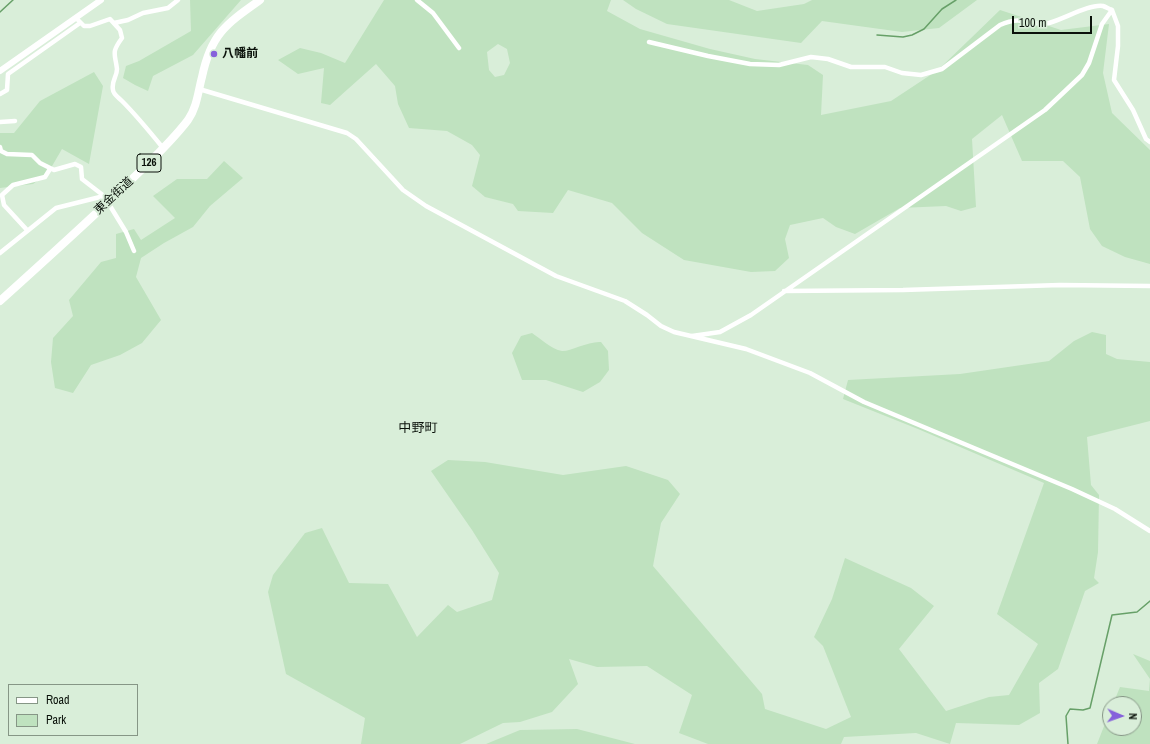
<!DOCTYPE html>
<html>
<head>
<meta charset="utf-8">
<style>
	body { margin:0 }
	#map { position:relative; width:1150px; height:744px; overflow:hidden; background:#d9eed9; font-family:"Archivo Narrow",sans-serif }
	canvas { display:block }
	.legend { position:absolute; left:8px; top:684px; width:130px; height:52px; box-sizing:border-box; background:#d9eed9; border:1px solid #869686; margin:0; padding:5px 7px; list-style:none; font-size:12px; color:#0a110a }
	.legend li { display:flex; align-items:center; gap:8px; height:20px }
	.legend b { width:20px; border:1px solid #869686 }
	.north { position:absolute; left:1102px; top:696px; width:40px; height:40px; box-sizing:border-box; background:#d9eed9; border:1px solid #869686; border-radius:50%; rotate:92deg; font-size:11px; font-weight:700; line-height:16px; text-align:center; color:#0a110a }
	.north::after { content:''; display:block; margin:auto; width:14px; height:18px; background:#8661db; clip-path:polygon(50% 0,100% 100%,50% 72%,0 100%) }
	.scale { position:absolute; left:1012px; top:16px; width:80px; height:18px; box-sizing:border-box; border:2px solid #0a110a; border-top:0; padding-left:5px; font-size:12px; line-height:14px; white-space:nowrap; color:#0a110a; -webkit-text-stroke:3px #d9eed9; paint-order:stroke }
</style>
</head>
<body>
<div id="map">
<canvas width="1150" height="744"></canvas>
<ul class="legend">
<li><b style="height:5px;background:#fff"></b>Road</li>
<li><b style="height:11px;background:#bfe2bf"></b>Park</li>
</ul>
<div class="north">N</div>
<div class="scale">100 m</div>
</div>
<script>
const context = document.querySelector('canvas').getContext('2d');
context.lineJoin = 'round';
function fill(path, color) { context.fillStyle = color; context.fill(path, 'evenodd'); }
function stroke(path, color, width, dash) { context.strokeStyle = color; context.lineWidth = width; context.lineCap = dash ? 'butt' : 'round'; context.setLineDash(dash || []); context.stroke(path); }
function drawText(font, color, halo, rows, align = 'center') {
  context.font = font + ' "Archivo Narrow","Noto Sans JP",sans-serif'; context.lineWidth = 4; context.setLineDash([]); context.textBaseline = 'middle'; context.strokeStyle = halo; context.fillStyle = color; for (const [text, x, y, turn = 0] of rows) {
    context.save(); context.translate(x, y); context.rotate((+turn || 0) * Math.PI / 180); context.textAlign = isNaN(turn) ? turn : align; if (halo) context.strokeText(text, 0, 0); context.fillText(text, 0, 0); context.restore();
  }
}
fill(new Path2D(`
	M190,0H241L193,55L153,76L148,91L135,85L123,78L126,66L139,61L191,31Z
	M384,0H611L607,11L640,29L710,49L755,59L808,65L823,75L821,115L891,101L938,70L1000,10L1061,30L1109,24L1103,73L1112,113L1150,150V264L1125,257L1102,246L1090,229L1080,177L1063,161H1022L1002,115L972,139L976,207L961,211L946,206L900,208L855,234L836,227L823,218L790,225L785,239L789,258L775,271L751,272L684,260L642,233L612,203L568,190L553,213L518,211L513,204L485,197L472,186L480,155L472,145L447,131L409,128L398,104L395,86L376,64L330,105L321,103L324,68L298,74L278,60L300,48L321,53L345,63ZM498,44L507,49L510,63L504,75L495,77L489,70L487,52Z
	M623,0H729L757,11L804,4L812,0H977L939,28L902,32L822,21L801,43L667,24L636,9Z
	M94,72L103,86L89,164L62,149L48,173L33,184L0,188V133H14L40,101Z
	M224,161L243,178L210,206L193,227L164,243L141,258L136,277L161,320L142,343L120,355L91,365L73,393L55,388L51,362L53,338L73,316L69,300L101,262L116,258V234L134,229L141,240L175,218L153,196L177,179H207Z
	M1092,332L1106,335V354L1117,359L1150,362V421L1087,437L1091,485L1099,495L1098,552L1094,578L1099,583L1085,591L1058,669L1039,683L1040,713L1019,725L956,723L950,744L916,733L844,737L841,744H708L679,733L692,695L647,666L597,667L569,659L578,684L552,712L520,722L503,723L460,744H361L365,718L286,674L268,592L273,575L305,533L322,528L349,583L388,584L417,637L448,605L457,612L492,600L499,573L472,530L431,471L448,460L485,462L563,475L626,466L668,480L680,494L661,523L653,566L762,694L765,709L826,729L851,717L823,646L814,637L832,599L845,558L911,588L934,606L899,649L946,711L989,697L1009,695L1038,644L997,614L1044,483L918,429L843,399L848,380L960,374L1049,361L1074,341Z
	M532,333C541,339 551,349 562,351C569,352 588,341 601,342L608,351L609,370L600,382L583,392L546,380H522L512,353L521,336Z
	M1133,654L1150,661V744H1097L1110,711V728H1134V704H1113L1120,687L1149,691L1150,679Z
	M577,729L635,744H486L520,730Z`), '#bfe2bf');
stroke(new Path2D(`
	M0,12L13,0
	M877,35L903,37L912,35L924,29L942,9L956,0
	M1068,744L1066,716L1070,709L1083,710L1090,708L1112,615L1137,612L1150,601`), '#67a068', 1.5);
stroke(new Path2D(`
	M417,0L433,13L459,48
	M76,18L84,26H90L110,19L120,30L122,38C111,53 115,53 117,69C117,77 111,81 113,90C113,94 119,98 122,101C137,116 150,132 163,148
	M114,23L128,20L143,13L168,8L178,0
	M649,42L708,56L750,64L779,65L811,57L828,59L851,67H885L902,73L921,75L942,69L1000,25C1024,14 1031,27 1049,23C1064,19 1089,4 1103,6C1106,7 1109,9 1112,10L1118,26V46L1114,80L1133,110L1146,139L1150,142
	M199,89L347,133L356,139L403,190L426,206L556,276L625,301L647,315L661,326L674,332L746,349L810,373L864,402L1072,489L1115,509L1150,531
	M0,94L7,90L8,74L80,23
	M0,122L15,121
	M0,147L1,151L7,154L32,155L40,163L54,170L75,164L81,167L82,179L104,196L126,232L134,251
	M27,230L4,205L2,195L13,185L45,177L50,169
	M0,253L56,208L104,196
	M784,291L903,290L1060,285L1150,286
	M692,336L720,332L751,315L1045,110L1082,75L1089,63L1102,24L1112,10`), '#fff', 4.5);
stroke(new Path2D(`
	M0,71L101,0`), '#fff', 6);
stroke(new Path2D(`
	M0,301C41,264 83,226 123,188C145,166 169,145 188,120C197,107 198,92 202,77C211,34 226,24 260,0`), '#fff', 8);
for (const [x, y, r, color] of [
	[214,54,4,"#8661db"]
]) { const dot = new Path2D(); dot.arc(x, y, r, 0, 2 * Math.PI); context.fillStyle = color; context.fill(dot); stroke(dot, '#d9eed9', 1.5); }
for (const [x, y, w] of [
	[149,163,24]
]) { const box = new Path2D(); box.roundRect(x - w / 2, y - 9, w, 18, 3); context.fillStyle = '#d9eed9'; context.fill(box); stroke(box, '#0a110a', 1); }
drawText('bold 11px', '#0a110a', null, [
	["126",149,163]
]);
drawText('bold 12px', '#0a110a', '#d9eed9', [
	["八幡前",222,54]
], 'left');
drawText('12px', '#0a110a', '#d9eed9', [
	["東金街道",114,196,-43]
]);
drawText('13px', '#0a110a', '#d9eed9', [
	["中野町",418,429]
]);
</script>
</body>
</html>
